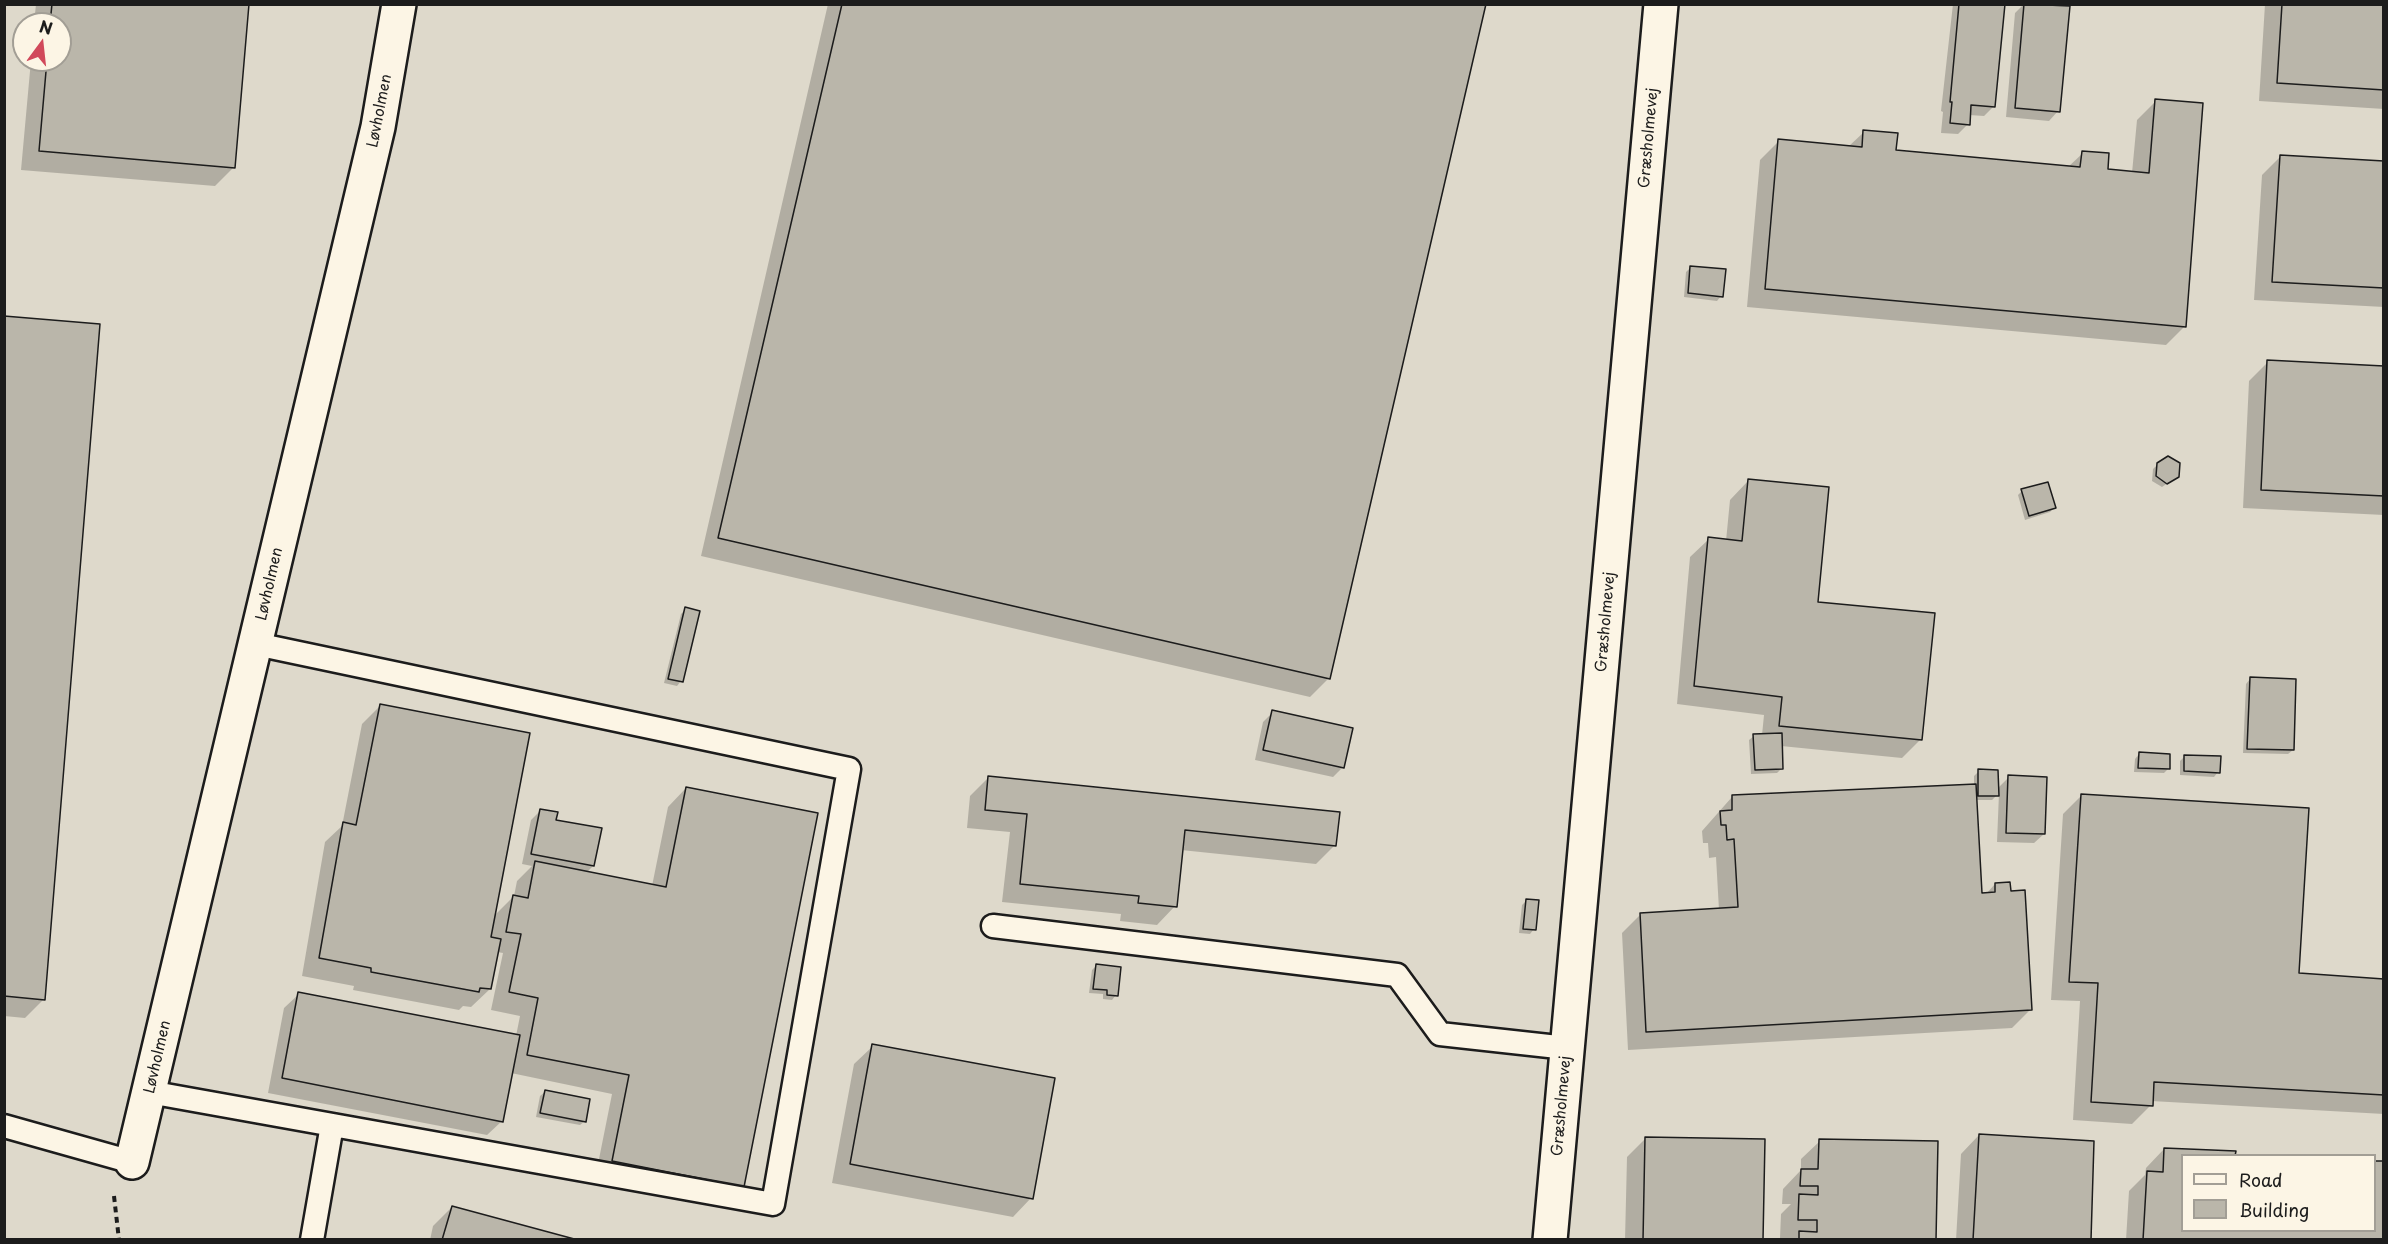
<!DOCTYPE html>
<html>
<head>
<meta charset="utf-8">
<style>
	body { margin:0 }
	#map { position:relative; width:2388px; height:1244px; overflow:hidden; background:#eee8d9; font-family:"Playpen Sans",sans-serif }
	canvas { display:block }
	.frame { position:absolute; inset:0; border:6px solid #1c1c1c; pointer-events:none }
	.legend { position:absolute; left:2181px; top:1154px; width:195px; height:78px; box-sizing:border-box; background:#fcf5e5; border:2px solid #a29e95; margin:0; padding:8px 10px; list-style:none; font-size:18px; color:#1c1c1c }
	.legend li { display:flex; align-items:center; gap:12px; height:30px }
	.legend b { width:30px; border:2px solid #a29e95 }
	.north { position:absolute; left:12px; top:12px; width:60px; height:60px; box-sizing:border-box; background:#fcf5e5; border:2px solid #a29e95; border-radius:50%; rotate:15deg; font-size:16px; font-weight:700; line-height:24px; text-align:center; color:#1c1c1c }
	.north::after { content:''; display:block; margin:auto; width:21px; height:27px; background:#d1495b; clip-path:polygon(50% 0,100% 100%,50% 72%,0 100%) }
</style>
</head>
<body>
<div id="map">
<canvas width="2388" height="1244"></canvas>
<div class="frame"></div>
<ul class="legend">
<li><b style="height:8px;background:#fcf5e5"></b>Road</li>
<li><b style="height:16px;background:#bab6aa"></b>Building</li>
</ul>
<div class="north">N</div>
</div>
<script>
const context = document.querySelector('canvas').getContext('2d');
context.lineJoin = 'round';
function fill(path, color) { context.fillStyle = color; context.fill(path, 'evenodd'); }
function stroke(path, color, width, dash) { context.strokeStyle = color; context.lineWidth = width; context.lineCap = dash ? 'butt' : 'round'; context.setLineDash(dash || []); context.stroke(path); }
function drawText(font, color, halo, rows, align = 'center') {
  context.font = font + ' "Playpen Sans",sans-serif'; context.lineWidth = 4.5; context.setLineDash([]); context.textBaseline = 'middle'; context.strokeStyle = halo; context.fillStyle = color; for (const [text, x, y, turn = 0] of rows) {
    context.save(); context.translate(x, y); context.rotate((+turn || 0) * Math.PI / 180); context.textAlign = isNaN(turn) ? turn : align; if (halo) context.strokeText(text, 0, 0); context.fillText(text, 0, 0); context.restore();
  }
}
fill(new Path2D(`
	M5,5H2383V1239H5ZM24,24H60V60H24ZM2182,1156H2374V1230H2182Z`), '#ded9cb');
fill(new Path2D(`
	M36,4H248L233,168L215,186L21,170L31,60H60V24H34Z
	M828,4H1485L1329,678L1310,697L701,556Z
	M1953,4H2003L1994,106L1984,116L1969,115L1968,124L1958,134L1941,133L1943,112L1941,111Z
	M2024,4L2068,7L2058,111L2049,121L2006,117L2015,13Z
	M2265,4H2384V109L2259,101Z
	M2156,101L2184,327L2166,345L1747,307L1760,160L1779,141L1848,147L1864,132L1895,151L2067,168L2083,153L2106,170L2132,173L2137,120Z
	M2280,157L2384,163V307L2254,300L2262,175Z
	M1691,267L1721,296L1717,301L1684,297L1686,272Z
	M4,317L44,999L25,1018L4,1016Z
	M2268,362L2384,368V515L2243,508L2249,381Z
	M2158,464L2178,476L2162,487L2152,481L2153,469Z
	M1748,481L1816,604L1921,739L1902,758L1781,746L1782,768L1777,773L1751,774L1749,740L1754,736L1762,735L1764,715L1677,704L1690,557L1709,539L1726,541L1730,500Z
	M2022,491L2054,508L2050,512L2025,520L2018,495Z
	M686,609L681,681L677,686L664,683L681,614Z
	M2250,679L2293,750L2288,754L2243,753L2246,684Z
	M380,706L493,917L514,896L517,881L532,866L522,864L531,820L540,811L554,821L593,866L586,873L652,886L668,807L686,788L743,1186L724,1205L595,1179L612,1094L511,1073L502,1121L487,1135L268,1093L284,1008L299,994L516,1036L520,1016L491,1010L503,953L497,952L490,989L471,1007L463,1006L459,1010L353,990L354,986L302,976L325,842L342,826L362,724Z
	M1273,712L1343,767L1333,777L1255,760L1263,722Z
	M2139,754L2168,769L2164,773L2134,772L2135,759Z
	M2185,756L2218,772L2214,777L2180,775V761Z
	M1979,771L1997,789L2009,777L2044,834L2034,843L1997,842L1999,793L1992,800H1976L1981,894H1986L1995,884L2031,1009L2012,1028L1628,1050L1622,933L1640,915L1719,910L1716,857L1709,858L1708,843H1703L1702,831L1732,797L1974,785V776Z
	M989,777L1335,845L1316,864L1181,850L1175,906L1157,925L1120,921L1121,914L1002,902L1010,832L967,828L970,796Z
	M2081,796L2297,975L2384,980V1114L2151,1101V1105L2132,1124L2073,1120L2080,1001L2051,1000L2063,814Z
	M1527,900L1534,929L1530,934L1519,933L1522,905Z
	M1096,966L1116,995L1112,1000L1103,999V994L1089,993L1092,970Z
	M873,1046L1031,1198L1013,1217L832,1183L854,1064Z
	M545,1092L585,1121L580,1125L536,1117L540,1096Z
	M1979,1135L2090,1240H1956L1961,1154Z
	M1646,1138L1761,1240H1625L1627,1157Z
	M1820,1141L1935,1240L1780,1238L1781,1214L1791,1204H1782L1783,1189L1801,1170V1159Z
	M2164,1149L2182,1156V1230H2374L2384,1240H2126L2129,1191L2145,1175L2146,1168Z
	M452,1207L572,1240H430L433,1226Z`), '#0003');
const building = new Path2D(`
	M52,4H249L235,168L39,151L47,60H60V24H50Z
	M842,4H1486L1330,679L718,538Z
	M1959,4H2005L1995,107L1971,105L1970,125L1950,123L1952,102H1950Z
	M2024,4L2070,6L2060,112L2015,108Z
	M2282,4H2384V90L2277,83Z
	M2155,99L2203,103L2186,327L1765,289L1778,139L1862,147L1863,130L1898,133L1896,150L2080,167L2082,151L2109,153L2108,169L2149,173Z
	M2280,155L2384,161V288L2272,282Z
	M1690,266L1726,269L1723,297L1688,293Z
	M4,316L100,324L45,1000L4,996Z
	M2267,360L2384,366V496L2261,490Z
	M2168,456L2180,463L2179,477L2167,484L2156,476L2157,463Z
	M1748,479L1829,487L1818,602L1935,613L1922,740L1779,726L1782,697L1694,686L1708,537L1742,541Z
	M2048,482L2056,508L2029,516L2021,489Z
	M685,607L700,611L683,682L668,679Z
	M2250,677L2296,679L2294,750L2247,749Z
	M380,704L530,733L491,937L501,939L491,989L480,988L479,992L371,972V968L319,958L343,822L356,825Z
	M1272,710L1353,728L1344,768L1263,750Z
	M1782,733L1783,769L1755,770L1753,734Z
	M2139,752L2170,754V769L2138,768Z
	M2184,755L2221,756L2220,773L2184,771Z
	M1978,769L1998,770L1999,796H1978Z
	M2008,775L2047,777L2045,834L2006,833Z
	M988,776L1340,812L1336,846L1185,830L1177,907L1138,903L1139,896L1020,884L1027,814L985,810Z
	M1976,784L1982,893L1995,892V883L2010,882L2011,891L2025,890L2032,1010L1646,1032L1640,913L1738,907L1734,839L1727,840L1726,825H1721L1720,811L1732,810V795Z
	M686,787L818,813L744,1187L612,1161L629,1075L527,1055L538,998L509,992L521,934L506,932L513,895L528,898L535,861L666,887Z
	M2081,794L2309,808L2299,973L2384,979V1095L2154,1082L2153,1106L2091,1102L2098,983L2069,982Z
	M540,809L558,812L556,820L602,828L594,866L531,854Z
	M1526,899L1539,900L1536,930L1523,929Z
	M1096,964L1121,967L1118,996L1107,995V990L1093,989Z
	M298,992L520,1035L503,1122L282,1078Z
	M872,1044L1055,1078L1033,1199L850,1164Z
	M545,1090L590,1099L586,1122L540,1113Z
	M1979,1134L2094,1141L2091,1240H1973Z
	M1645,1137L1765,1139L1763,1240H1643Z
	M1819,1139L1938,1141L1936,1240H1799V1231L1817,1232V1220H1798L1799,1194L1818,1195V1186H1800L1801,1169H1818Z
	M2164,1148L2236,1151L2235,1156H2182V1230H2374V1161H2384V1240H2143L2147,1171L2163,1172Z
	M452,1206L578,1240H442Z`);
fill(building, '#bab6aa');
stroke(building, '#1c1c1c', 1.5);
const lane = new Path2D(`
	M993,926L1397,975L1440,1034L1567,1048
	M149,1092L773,1204L849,769L256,644
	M4,1126L132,1162
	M312,1240L332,1125`);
const street = new Path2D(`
	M132,1162L378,127L399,4
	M1550,1240L1661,4`);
stroke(lane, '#1c1c1c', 27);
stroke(street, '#1c1c1c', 38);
stroke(new Path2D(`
	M114,1196L119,1240`), '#1c1c1c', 4, [6, 4.5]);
stroke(lane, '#fcf5e5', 22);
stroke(street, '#fcf5e5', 33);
drawText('15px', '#1c1c1c', '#fcf5e5', [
	["Løvholmen",380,111,-79],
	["Græsholmevej",1649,138,-85],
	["Løvholmen",270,584,-77],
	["Græsholmevej",1606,622,-85],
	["Løvholmen",158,1057,-77],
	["Græsholmevej",1562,1106,-85]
]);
</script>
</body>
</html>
